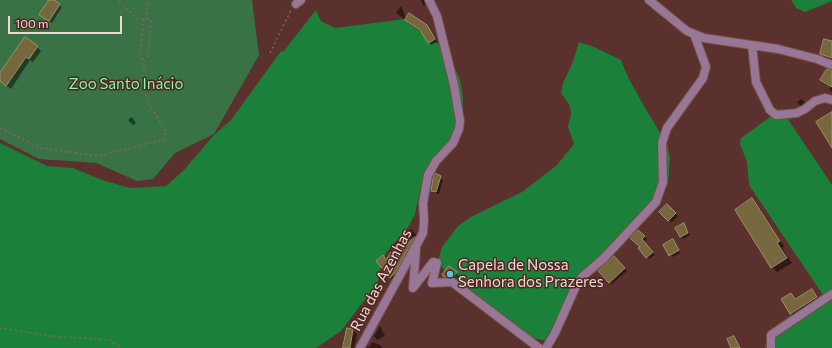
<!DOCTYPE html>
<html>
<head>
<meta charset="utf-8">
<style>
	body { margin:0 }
	#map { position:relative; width:832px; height:348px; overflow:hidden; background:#5a312c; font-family:Commissioner,sans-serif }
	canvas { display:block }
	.scale { position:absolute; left:8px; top:16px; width:114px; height:18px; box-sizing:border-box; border:2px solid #f1d6d2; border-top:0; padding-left:5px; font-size:12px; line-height:14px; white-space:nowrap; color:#f1d6d2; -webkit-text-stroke:3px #4e2722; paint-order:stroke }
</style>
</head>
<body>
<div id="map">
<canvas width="832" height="348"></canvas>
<div class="scale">100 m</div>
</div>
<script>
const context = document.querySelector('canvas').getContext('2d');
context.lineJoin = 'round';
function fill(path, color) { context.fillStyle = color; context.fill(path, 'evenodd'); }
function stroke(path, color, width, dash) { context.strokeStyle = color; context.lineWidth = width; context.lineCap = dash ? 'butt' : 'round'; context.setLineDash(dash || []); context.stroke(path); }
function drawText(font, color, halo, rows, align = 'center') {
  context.font = font + ' Commissioner,sans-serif'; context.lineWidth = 3; context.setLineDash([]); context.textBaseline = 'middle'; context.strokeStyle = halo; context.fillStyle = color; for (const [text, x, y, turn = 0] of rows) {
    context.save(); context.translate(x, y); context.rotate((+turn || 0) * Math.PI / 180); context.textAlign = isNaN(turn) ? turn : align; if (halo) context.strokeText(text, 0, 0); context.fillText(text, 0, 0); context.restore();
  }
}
fill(new Path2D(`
	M0,0H252L259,55L214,134L175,153L153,179L137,181L96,163L39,159L0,139Z`), '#397345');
fill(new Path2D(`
	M791,0H832V1L805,12L796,8Z
	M316,10L321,21L335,28L405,19L408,23L444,48L451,61L460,79L463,97V111L461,127L454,145L445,158L430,171L421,186L415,214L405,233L396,241L386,253L380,269L377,288L366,298L341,331L316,348H0V143L47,166L73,168L102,180L130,188L166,186L183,171L214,135L231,120L281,51L283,52Z
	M579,42L594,47L621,60L627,75L644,106L667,144L670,158L668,184L662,195L573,287L548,341L519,336C517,333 515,329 513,326C492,299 455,292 438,261L442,247L458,226L471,217L522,192L556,166L574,144L568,127L571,114L570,106L561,93L563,83L572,64Z
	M781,109L832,185V348H765L767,333L792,314L823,295L749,185L747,162L740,144L741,138Z`), '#1b8039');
fill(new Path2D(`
	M50,0H52L62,7L52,23L43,17Z
	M421,0H425V5H423Z
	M401,6L402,8L406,20L396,13Z
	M427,26L437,42L431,45L422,31Z
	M832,42V59L824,57L821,54Z
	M37,47L41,51L33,62L30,60L11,89L0,81V74Z
	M832,71V92L829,89L831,87L822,80Z
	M169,78L176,79V85L169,84Z
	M802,99L807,105L802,108L797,102Z
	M132,117L136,123L133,125L128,120Z
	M440,177L443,180L439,194L434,193L432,191Z
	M752,200L757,205L784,246L782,248L792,263L777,272L772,267Z
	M667,205L678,216L672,222H671L660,212Z
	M683,224L690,235L683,239L676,228Z
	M411,229L418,237L394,281L390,277L387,261L397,257L413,240L407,232Z
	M638,231L647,239L644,242L655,255L649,259L641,248Z
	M675,243L680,253L672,257L670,255Z
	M614,257L627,271L612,284L599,271Z
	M449,267L459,276L456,279H447L443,275Z
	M812,290L820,301L794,317L791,313V294L796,300Z
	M380,326L385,336L377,340L374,336Z
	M348,329L353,330L357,334L354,348H344Z
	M372,342L380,345L383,348H367L368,346L370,347Z`), '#0007');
const building = new Path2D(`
	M49,0H54L60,4L49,21L39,15Z
	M409,13L427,25L435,39L428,43L420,30L405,20Z
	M25,37L38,46L29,59L26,57L6,86L0,81V73Z
	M824,39L832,41V58L820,54Z
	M827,69L832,70V87L820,80Z
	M832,112V148L816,122Z
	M435,173L441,176L436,192L431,191L433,177Z
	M752,198L780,241L777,243L787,258L771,268L735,210Z
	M667,204L676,213L668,221L659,212Z
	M684,223L688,233L680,237L675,228Z
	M638,230L645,236L642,239L653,252L646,258L638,248L640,247L630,238Z
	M415,237L395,273L390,278L376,261L383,255L386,260L391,252L397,256L401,249Z
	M673,239L679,250L669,256L663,245Z
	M614,256L625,268L609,283L598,271Z
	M449,266L457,272L453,277L450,276L444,277L442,275Z
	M812,289L817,297L790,314L781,299L791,293L795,299Z
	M347,328L353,329L350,348H343Z
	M734,336L740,348H731L727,339Z`);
fill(building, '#76673f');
stroke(building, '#a09067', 1);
const minor = new Path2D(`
	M649,0L687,31L704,38L778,49L817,59L832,65
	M296,4L301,0
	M752,45L756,82L770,110L776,115L797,113L805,109L815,101L825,98L832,100
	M416,250L413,288L433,262L437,263L432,283L452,282L539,348
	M360,348L423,233L424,220L423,203L428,175L436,161L453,143L459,129L460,121L454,85L437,16L429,0
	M546,348L555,333L576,286L582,277L604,258L656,202L663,182L662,143L667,128L703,78L706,67L694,34
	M771,348V335L832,294`);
stroke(minor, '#754f4a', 10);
stroke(new Path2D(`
	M144,19L140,55L145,62
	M147,20V0
	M270,53L291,10
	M0,128L41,148L98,156L163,140L166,132L148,102L142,81L145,62L148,56L151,20L137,19L118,0
	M0,328L51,336L109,340L122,348`), '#87635e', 1.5, [2, 3]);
stroke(minor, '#987696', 8);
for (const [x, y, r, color] of [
	[450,274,4,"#53cadc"]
]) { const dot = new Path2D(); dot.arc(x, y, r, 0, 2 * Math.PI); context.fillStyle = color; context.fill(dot); stroke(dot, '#4e2722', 1.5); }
drawText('15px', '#86fc9d', '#4e2722', [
	["Zoo Santo Inácio",126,84]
]);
drawText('15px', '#f1d6d2', '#4e2722', [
	["Capela de Nossa",458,265],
	["Senhora dos Prazeres",458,282]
], 'left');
drawText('15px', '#f1d6d2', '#4e2722', [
	["Rua das Azenhas",381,280,-62]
]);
</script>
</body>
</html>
